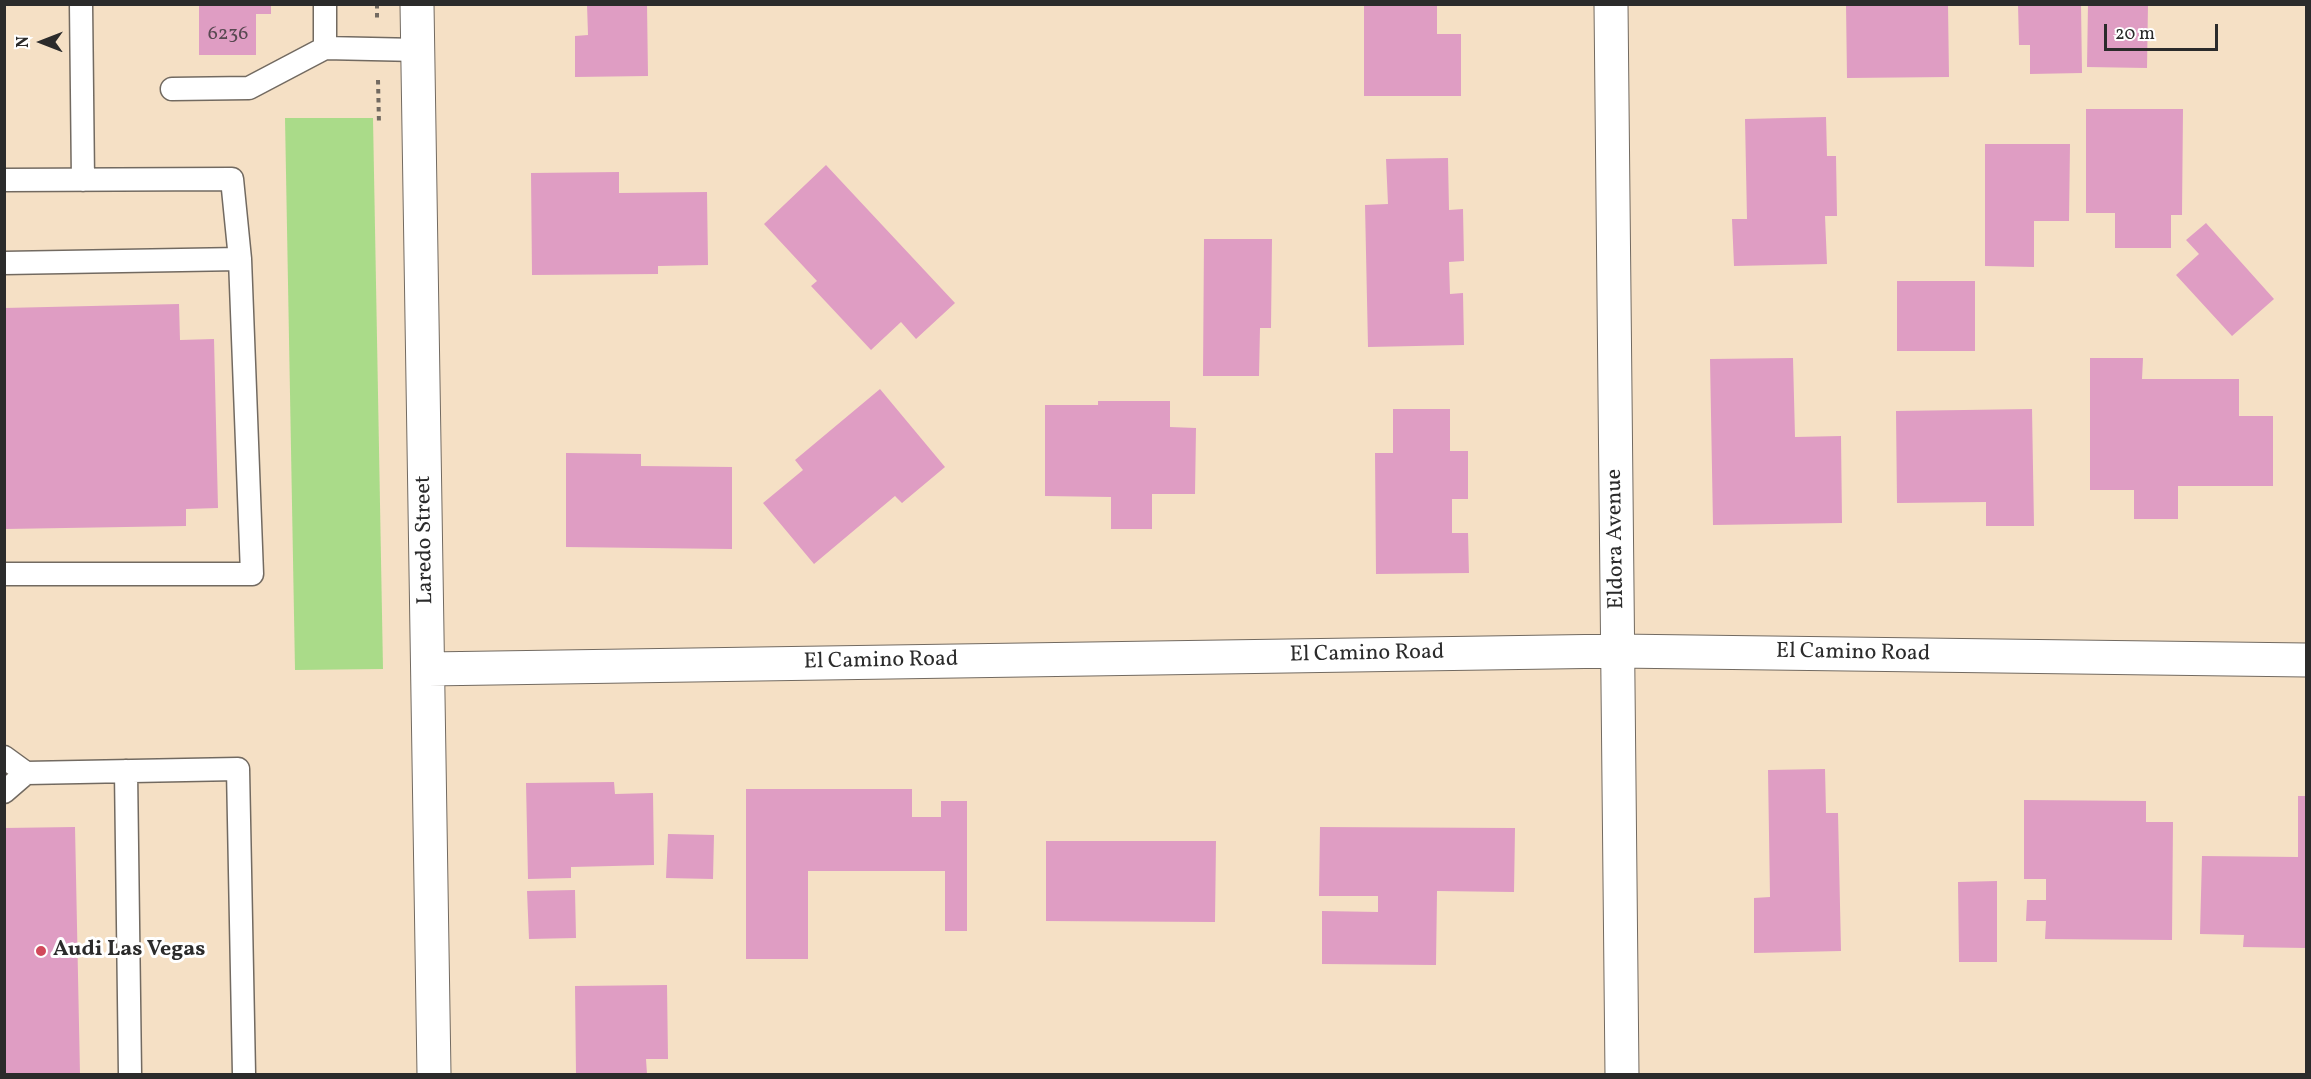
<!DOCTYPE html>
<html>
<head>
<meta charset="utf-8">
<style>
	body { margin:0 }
	#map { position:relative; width:2311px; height:1079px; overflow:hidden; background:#f5e0c5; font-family:Vollkorn,serif }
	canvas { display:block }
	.frame { position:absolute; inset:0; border:6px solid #2b2b2b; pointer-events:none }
	.north { position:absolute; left:12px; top:12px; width:60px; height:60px; -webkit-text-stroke:4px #fff; paint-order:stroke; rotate:270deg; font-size:16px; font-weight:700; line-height:24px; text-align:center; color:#2b2b2b }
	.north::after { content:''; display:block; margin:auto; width:21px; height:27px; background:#2b2b2b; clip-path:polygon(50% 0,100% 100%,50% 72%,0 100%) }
	.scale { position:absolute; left:2104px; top:24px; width:114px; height:27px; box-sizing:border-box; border:3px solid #2b2b2b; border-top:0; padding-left:8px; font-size:18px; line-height:21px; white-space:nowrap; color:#2b2b2b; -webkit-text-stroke:4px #fff; paint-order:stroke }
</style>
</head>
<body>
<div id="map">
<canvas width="2311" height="1079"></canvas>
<div class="frame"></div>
<div class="north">N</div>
<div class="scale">20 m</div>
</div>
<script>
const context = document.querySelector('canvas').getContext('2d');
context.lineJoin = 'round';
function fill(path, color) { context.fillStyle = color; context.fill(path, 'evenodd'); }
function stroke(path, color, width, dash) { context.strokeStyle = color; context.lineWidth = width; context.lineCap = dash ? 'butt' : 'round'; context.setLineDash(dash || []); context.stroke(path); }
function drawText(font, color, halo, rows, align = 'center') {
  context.font = font + ' Vollkorn,serif'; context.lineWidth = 6; context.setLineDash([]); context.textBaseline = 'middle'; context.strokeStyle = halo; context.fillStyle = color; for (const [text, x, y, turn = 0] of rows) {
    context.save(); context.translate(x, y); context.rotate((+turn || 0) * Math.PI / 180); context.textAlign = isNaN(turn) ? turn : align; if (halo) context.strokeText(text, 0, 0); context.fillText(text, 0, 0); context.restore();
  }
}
fill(new Path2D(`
	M285,118H373L383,669L295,670Z`), '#aadb89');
fill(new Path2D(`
	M199,4H271V14H256V55H199Z
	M587,4H647L648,76L575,77V36L588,35Z
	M1364,4H1437V34H1461V96H1364Z
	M1846,4H1948L1949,77L1847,78Z
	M2018,4H2081L2082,73L2030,74V45H2019Z
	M2088,4H2148L2147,68L2087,67Z
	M2086,109H2183L2182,215H2171V248H2115V213H2086Z
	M1826,117L1827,156H1836L1837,216H1825L1827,264L1734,266L1732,219H1747L1745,119Z
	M1985,144H2070L2069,221H2034V267L1985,266Z
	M1448,158L1449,210L1463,209L1464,261L1449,262L1450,294L1463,293L1464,345L1368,347L1365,205L1388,204L1386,159Z
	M826,165L955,303L916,339L901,322L871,350L811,286L817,281L764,224Z
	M619,172V193L707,192L708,265L658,266V274L532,275L531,173Z
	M2206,223L2274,299L2232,336L2176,275L2199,254L2186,240Z
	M1204,239H1272L1271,328H1260L1259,376H1203Z
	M1897,281H1975V351H1897Z
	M179,304L180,340L214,339L218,508L186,509V526L5,529L4,308Z
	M1793,358L1795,437L1841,436L1842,523L1713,525L1710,359Z
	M2090,358H2143L2142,379H2239V416H2273V486H2178V519H2134V490H2090Z
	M880,389L945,467L902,503L895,496L814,564L763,503L803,470L795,460Z
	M1098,401H1170V427L1196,428L1195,494H1152V529H1111V497L1045,496V405H1098Z
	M1393,409H1450V451H1468V499H1452V533H1468L1469,573L1376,574L1375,453H1393Z
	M2032,409L2034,526H1986V502L1897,503L1896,411Z
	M566,453L641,454V466L732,467V549L566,547Z
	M1825,769L1826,813H1838L1841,951L1754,953V898L1770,897L1768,770Z
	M614,782L615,794L653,793L654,865L571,867V878L528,879L526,783Z
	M746,789H912V817H941V801H967V931H945V871H808V959H746Z
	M2298,796H2306V948L2243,947L2244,935L2200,934L2202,856L2298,857Z
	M2024,800L2146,801V822H2173L2172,940L2045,939L2046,921H2026L2027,900H2046V879H2024Z
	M75,827L80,1074H4V828Z
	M1320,827L1515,828L1514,892L1437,891L1436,965L1322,964V911L1378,912V896H1319Z
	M668,834L714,835L713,879L666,878Z
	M1046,841H1216L1215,922L1046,921Z
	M1997,881V962H1959L1958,882Z
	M575,890L576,938L529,939L527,891Z
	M667,985L668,1059H646L647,1074H576L575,986Z`), '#df9dc3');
const lane = new Path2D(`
	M81,4L83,180
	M325,4V48L418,50
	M172,89L249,88L325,48
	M4,180L232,179L240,259L252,574H4
	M4,263L240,259
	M4,757L26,773L238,769L244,1074
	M126,771L130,1074
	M4,792L26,773`);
const street = new Path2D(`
	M417,4L434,1074
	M1611,4L1622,1074
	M428,669L1618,651L2306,660`);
stroke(lane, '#726a61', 25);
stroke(street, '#726a61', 35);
stroke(new Path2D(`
	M377,4V19
	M378,80L379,124`), '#726a61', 4, [4.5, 4.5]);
stroke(lane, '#fff', 22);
stroke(street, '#fff', 33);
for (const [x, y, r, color] of [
	[41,951,6,"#d1495b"]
]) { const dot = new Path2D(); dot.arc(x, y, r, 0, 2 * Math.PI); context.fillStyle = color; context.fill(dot); stroke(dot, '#fff', 2); }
drawText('20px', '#584851', null, [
	["6236",228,35]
]);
drawText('22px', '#2b2b2b', '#fff', [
	["Eldora Avenue",1617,539,-91],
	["Laredo Street",426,540,-91],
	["El Camino Road",1853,654,1],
	["El Camino Road",1367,655,-1],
	["El Camino Road",881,662,-1]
]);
drawText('bold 22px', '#2b2b2b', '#fff', [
	["Audi Las Vegas",53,951]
], 'left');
</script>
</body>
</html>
